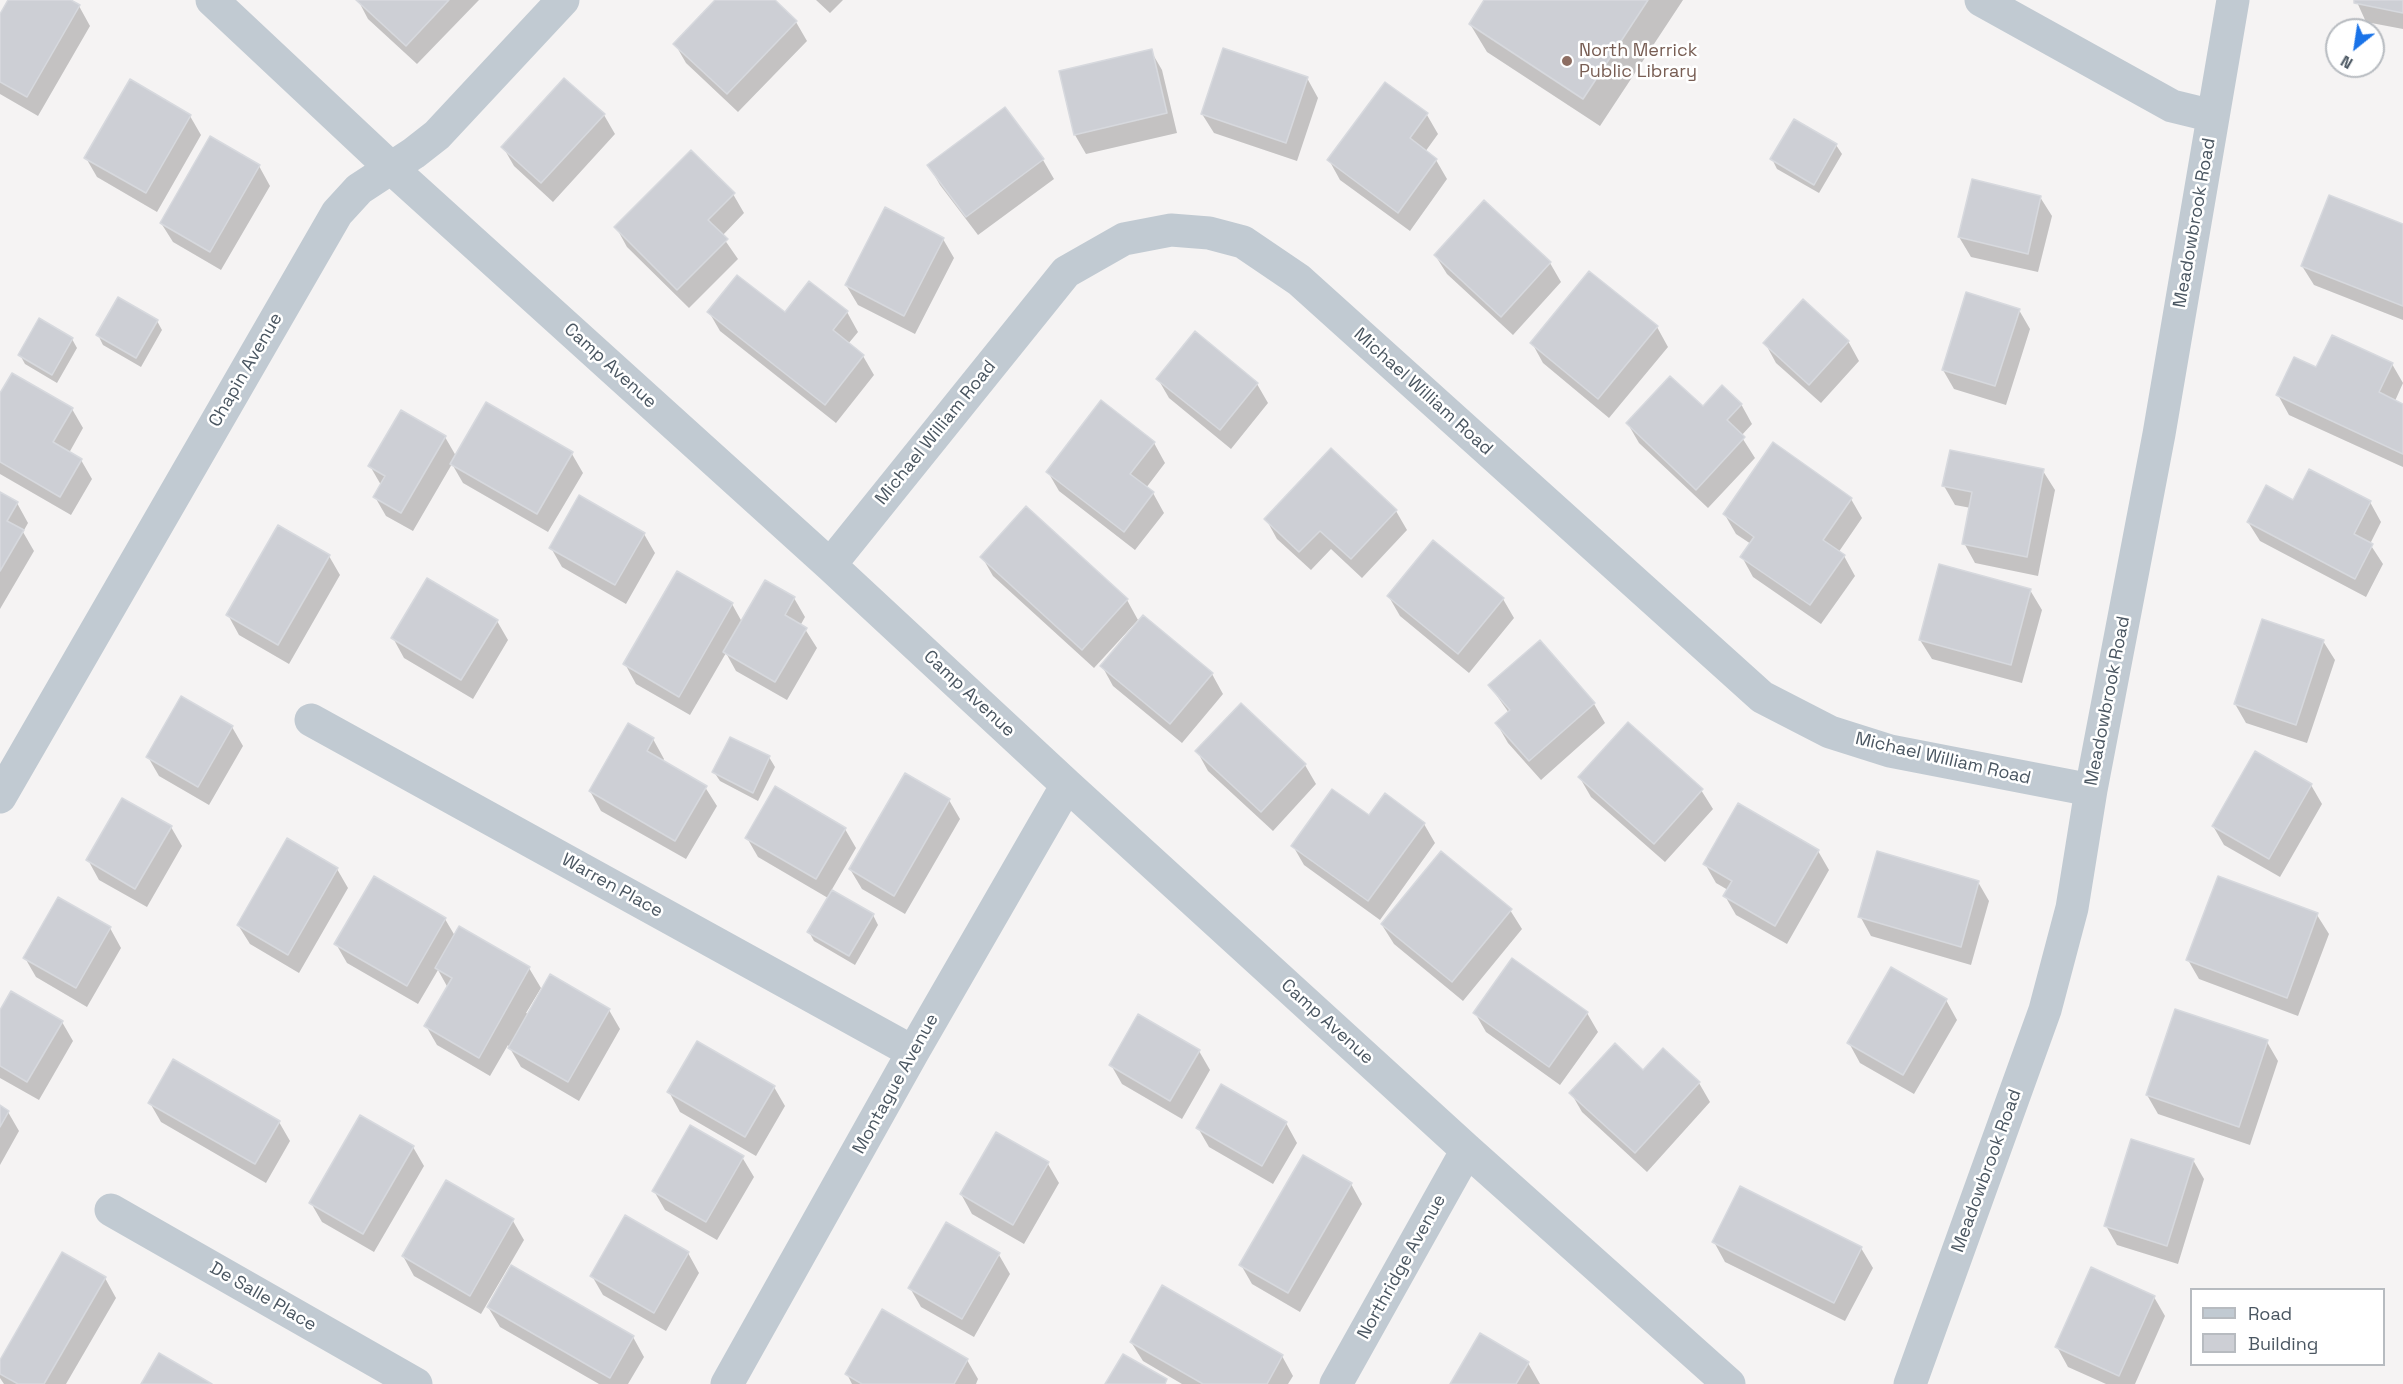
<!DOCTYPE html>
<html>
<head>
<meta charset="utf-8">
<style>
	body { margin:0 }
	#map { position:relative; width:2403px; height:1384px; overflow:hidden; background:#f5f3f3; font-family:"Space Grotesk",sans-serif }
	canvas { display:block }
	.legend { position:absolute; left:2190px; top:1288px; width:195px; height:78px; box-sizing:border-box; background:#fff; border:2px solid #b7bbc0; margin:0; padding:8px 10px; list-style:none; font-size:18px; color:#4a5661 }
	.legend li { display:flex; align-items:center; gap:12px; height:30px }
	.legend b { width:30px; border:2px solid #b7bbc0 }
	.north { position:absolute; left:2325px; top:18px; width:60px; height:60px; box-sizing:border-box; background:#fff; border:2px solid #b7bbc0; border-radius:50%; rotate:210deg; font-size:16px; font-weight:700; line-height:24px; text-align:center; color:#4a5661 }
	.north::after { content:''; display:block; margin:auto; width:21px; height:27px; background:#1a73e8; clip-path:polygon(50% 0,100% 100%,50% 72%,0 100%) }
</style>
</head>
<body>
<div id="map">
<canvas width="2403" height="1384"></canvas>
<ul class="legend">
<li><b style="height:8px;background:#c1cad2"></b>Road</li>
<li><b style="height:16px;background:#cdcfd5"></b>Building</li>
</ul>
<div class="north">N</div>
</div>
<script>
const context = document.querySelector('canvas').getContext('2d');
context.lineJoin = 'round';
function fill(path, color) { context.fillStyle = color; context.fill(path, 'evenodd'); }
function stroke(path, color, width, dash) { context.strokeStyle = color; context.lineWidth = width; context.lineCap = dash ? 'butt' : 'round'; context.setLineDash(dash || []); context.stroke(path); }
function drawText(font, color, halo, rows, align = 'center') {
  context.font = font + ' "Space Grotesk",sans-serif'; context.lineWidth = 5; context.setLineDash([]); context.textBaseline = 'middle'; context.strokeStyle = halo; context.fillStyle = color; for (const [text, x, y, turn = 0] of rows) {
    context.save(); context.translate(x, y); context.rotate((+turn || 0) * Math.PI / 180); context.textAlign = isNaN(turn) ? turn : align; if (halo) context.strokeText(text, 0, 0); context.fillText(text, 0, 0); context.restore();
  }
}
fill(new Path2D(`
	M10,0H68L79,6L90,26L38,116L0,94V17Z
	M358,0H479L417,64L368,19Z
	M717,0H773L796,22L807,41L738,112L686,63L675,44Z
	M816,0H843L830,13Z
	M1486,0H1683L1600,126L1487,52L1470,24Z
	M2356,0H2403V29L2366,22Z
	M1151,51L1162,70L1177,133L1086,154L1075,135Z
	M1307,78L1318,98L1297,161L1214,133L1202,114Z
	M1386,84L1427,115L1438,134L1425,152L1436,160L1447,179L1410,231L1340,180L1329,160Z
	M604,115L615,134L553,202L514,166L503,147Z
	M190,116L201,135L157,212L97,177L86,158Z
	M1836,145L1842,154L1819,193L1777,169L1772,159Z
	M1043,160L1054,179L978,235L940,185L929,166Z
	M259,166L270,186L221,270L173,242L161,223Z
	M733,194L744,213L722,236L738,259L689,308L627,247L616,227Z
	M2040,197L2052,216L2038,272L1971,257L1959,237Z
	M1484,202L1550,263L1561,282L1513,335L1447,274L1435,255Z
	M2403,226V320L2314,285L2302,266Z
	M943,239L954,258L915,334L858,305L846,285Z
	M1589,273L1657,327L1668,347L1609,418L1543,363L1532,343Z
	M2019,310L2030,329L2006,405L1954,389L1943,370Z
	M709,312L785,314L847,312L858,332L848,344L863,356L874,375L836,423L720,331Z
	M157,321L162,330L141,367L103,345L98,335Z
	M72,339L77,348L57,383L25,364L20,355Z
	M1848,341L1859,361L1821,403L1776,363L1765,343Z
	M2392,364L2403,383L2395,401L2403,405V467L2289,415L2278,395L2317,369Z
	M1158,379L1257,384L1268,403L1231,449L1169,398Z
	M0,396L72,409L83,428L69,453L81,460L92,479L71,515L0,474Z
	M1741,404L1752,424L1741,436L1755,458L1708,508L1639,443L1628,424L1703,408Z
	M445,437L456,456L572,454L583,473L548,532L463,483L452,464L413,531L386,516L375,497L381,485L370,466Z
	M1154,443L1165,463L1146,488L1153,493L1164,513L1135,550L1059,491L1048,472Z
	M2043,471L2055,490L2038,576L1975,563L1964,543L1971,508L1955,505L1944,486Z
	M0,493L17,503L28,523L23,532L34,551L0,609Z
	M1851,499L1862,518L1838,553L1844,556L1855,576L1821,624L1753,577L1742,557L1751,544L1736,534L1725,515Z
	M2294,502H2370L2381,522L2370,544L2383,564L2366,597L2260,541L2248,522Z
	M1026,509L1127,600L1138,620L1094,668L993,576L982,557Z
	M1396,511L1407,530L1362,578L1331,549L1311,570L1277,539L1266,519Z
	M644,534L655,553L626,604L562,567L551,548Z
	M329,556L340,575L289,664L239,635L228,615Z
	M2030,590L2042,610L2022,683L1932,659L1920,640Z
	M1389,597L1503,599L1514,618L1469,673L1400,616Z
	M794,598L805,617L800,626L805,629L817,648L787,700L736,671L726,653L690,715L636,684L625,664L732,604L742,622Z
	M497,621L508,640L473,699L404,658L393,638Z
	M2323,641L2335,660L2307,743L2246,723L2235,704Z
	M1102,666L1212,674L1223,694L1182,743L1113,686Z
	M1490,686L1594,704L1605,723L1541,780L1508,743L1497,724L1509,713Z
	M1241,705L1305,765L1316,784L1273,831L1208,771L1197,751Z
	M232,727L243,746L209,805L159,776L148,757Z
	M653,739L664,759L662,762L705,787L717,806L686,859L601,811L590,791Z
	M769,757L775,767L758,801L720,781L714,772Z
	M1580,778L1701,790L1713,809L1665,862L1591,797Z
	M2311,785L2322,804L2280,877L2224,845L2213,826Z
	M949,800L960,819L905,914L862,889L850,869Z
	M1369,817L1424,824L1435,843L1380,920L1304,865L1293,846Z
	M171,827L182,846L147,907L99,880L88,860Z
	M845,829L856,848L831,891L873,915L878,925L855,965L814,941L809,932L828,898L758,857L747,838Z
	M1818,851L1829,870L1787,944L1736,915L1725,896L1728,890L1716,883L1705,864Z
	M337,869L348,888L299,973L250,944L238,925Z
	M1978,882L1989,901L1971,965L1871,936L1860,916Z
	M1510,910L1522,929L1463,1001L1394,944L1382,925Z
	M2317,915L2329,934L2298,1016L2199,979L2188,960Z
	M445,919L455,936L459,928L529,968L541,988L526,1013L529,1014L609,1010L620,1029L579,1101L521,1067L508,1045L490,1076L437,1045L426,1026L448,988L438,970L418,1004L347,963L336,944Z
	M110,928L121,948L87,1007L36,977L25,958Z
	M1946,1000L1957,1020L1914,1094L1860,1063L1849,1043Z
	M0,1013L62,1022L73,1041L39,1100L0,1078Z
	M1475,1013H1587L1598,1032L1560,1085L1486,1032Z
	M2267,1042L2278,1061L2250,1145L2158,1114L2147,1095Z
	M1199,1051L1210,1070L1182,1119L1122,1084L1111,1065Z
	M1699,1083L1710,1102L1647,1172L1582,1112L1571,1093Z
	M774,1087L785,1106L756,1156L680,1112L669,1092Z
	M150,1103L279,1122L290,1141L266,1183L161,1122Z
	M0,1107L8,1112L19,1131L0,1165Z
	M1286,1123L1297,1143L1273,1184L1209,1147L1198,1128Z
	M996,1134L1048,1164L1059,1183L1024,1244L972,1214L961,1194Z
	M413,1147L424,1166L374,1252L322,1222L311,1203Z
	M742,1157L754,1177L717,1240L665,1210L654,1191Z
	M2193,1160L2204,1179L2178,1264L2117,1245L2106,1226Z
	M1351,1184L1362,1204L1300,1312L1252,1284L1241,1265Z
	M1740,1188L1861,1248L1873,1268L1845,1321L1725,1262L1714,1242Z
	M626,1217L688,1253L699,1273L666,1331L603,1295L592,1276Z
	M513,1221L524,1240L481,1314L414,1276L403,1256Z
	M999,1255L1010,1274L974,1337L921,1307L910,1288Z
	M105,1278L116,1298L66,1384H4L0,1378V1363Z
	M2154,1297L2165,1316L2135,1384H2106L2068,1367L2057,1347Z
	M488,1307L633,1337L644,1357L628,1384H599L500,1327Z
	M1131,1342L1282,1356L1293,1376L1288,1384H1182L1143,1361Z
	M967,1360L978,1379L976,1384H852L847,1374Z
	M1528,1363L1540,1384H1543H1452Z`), '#0003');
const building = new Path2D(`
	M8,0H71L80,5L27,97L0,82V14Z
	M356,0H449L406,46Z
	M715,0H775L797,21L727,94L673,44Z
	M1484,0H1648L1583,99L1469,24Z
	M2354,0H2403V13L2354,3Z
	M1223,48L1308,77L1286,143L1201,114Z
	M1152,49L1167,113L1074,135L1059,71Z
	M564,78L605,114L541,183L501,147Z
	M130,79L191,115L146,193L84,158Z
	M1385,82L1428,113L1410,138L1437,159L1398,213L1327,160Z
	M1005,107L1044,159L966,217L927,165Z
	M1794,119L1837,144L1814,185L1770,159Z
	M210,136L260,165L210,252L160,223Z
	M691,150L735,193L708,220L728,239L677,290L614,227Z
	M1972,179L2041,196L2028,254L1958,237Z
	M2329,195L2403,224V306L2301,266Z
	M1484,200L1551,262L1501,317L1434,255Z
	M885,207L944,238L904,316L845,285Z
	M1589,271L1658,326L1598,399L1530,343Z
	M737,275L785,312L809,281L848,311L833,330L864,355L825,405L707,312Z
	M1966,292L2020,309L1995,386L1942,370Z
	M118,297L158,320L136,358L96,335Z
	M1803,299L1849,341L1809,385L1763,343Z
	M39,318L73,338L52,375L18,355Z
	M1195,331L1258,383L1220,430L1156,379Z
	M2332,335L2393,363L2379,392L2403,404V454L2276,395L2294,357L2316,367Z
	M12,373L73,408L53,442L82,459L60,497L0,462V393Z
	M1670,376L1703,406L1722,385L1742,404L1727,420L1745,437L1696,490L1626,423Z
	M1101,400L1155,442L1130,474L1154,492L1124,532L1046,472Z
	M486,402L573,452L537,514L450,464Z
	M401,410L446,436L401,513L373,497L385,476L368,466Z
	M1773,442L1852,498L1823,540L1845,555L1810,605L1740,557L1754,537L1723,514Z
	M1331,448L1397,510L1351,559L1320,531L1299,552L1264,519Z
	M1950,450L2044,469L2027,557L1962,544L1972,492L1942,486Z
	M2309,469L2371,501L2354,534L2373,544L2355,579L2247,522L2266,485L2293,500Z
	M0,492L18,502L7,521L24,530L0,571Z
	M579,495L645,533L615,585L549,548Z
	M1026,506L1128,599L1082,650L980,557Z
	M278,525L330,555L278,645L226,615Z
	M1433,540L1504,598L1458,654L1387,596Z
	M1939,564L2031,589L2011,665L1919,640Z
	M677,571L733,603L679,697L623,664Z
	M427,578L498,620L461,680L391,638Z
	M765,580L795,597L785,615L807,628L775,682L723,652Z
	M1143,615L1213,673L1170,724L1100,666Z
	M2262,619L2324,640L2296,725L2234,704Z
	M1540,640L1595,703L1529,761L1495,723L1510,710L1488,685Z
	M181,696L233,726L198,787L146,757Z
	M1241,703L1306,764L1261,812L1195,751Z
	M1628,722L1703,789L1654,844L1578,777Z
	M628,723L654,738L647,751L707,786L675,841L589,791Z
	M730,737L770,756L753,793L712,772Z
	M2255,751L2312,784L2269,859L2212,826Z
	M905,773L950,799L894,896L849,869Z
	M775,786L846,828L816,879L745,838Z
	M1332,789L1369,815L1385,793L1425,823L1368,901L1291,846Z
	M122,798L172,826L135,889L86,860Z
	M1738,803L1819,850L1775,926L1723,896L1732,881L1703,864Z
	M287,838L338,868L288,955L237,925Z
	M1441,851L1512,909L1452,982L1381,924Z
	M1877,851L1979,881L1961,947L1858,917Z
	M374,876L446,918L407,986L334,944Z
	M2218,876L2318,913L2287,998L2186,960Z
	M832,890L874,914L849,956L807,932Z
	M58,897L111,927L76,988L23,958Z
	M459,926L530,967L479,1058L424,1026L452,978L435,968Z
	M1512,958L1588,1012L1549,1067L1473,1013Z
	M1891,967L1947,999L1903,1075L1847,1043Z
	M550,974L610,1009L568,1082L508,1048Z
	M11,991L63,1021L27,1082L0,1066V1010Z
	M2175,1009L2268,1040L2239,1127L2146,1095Z
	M1138,1014L1200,1050L1170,1101L1109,1065Z
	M697,1041L775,1086L745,1137L667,1092Z
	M1615,1043L1643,1070L1663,1048L1700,1082L1635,1153L1569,1093Z
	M173,1059L280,1121L255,1164L148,1103Z
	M1221,1084L1287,1122L1262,1166L1196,1128Z
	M0,1105L9,1111L0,1127Z
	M360,1115L414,1146L363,1234L309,1203Z
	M690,1125L744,1156L706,1222L652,1191Z
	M996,1132L1049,1162L1013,1225L960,1194Z
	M2131,1139L2194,1159L2167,1246L2104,1226Z
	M1303,1155L1352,1183L1288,1293L1239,1265Z
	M446,1180L514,1219L470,1296L402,1256Z
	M1740,1186L1862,1247L1834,1303L1712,1242Z
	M625,1215L689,1252L654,1313L590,1276Z
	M946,1222L1000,1253L962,1319L908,1288Z
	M62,1252L106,1277L44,1384H18L0,1374V1360Z
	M511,1265L634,1336L610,1378L487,1307Z
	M2091,1267L2155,1296L2119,1376L2055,1347Z
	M1162,1285L1283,1355L1267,1384H1203L1130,1342Z
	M882,1309L968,1359L954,1384H862L845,1374Z
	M1480,1333L1529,1362L1516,1384H1450Z
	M159,1353L212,1384H141Z
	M1123,1354L1167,1379L1165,1384H1105Z`);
fill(building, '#cdcfd5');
stroke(building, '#d7d9de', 1.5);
stroke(new Path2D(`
	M212,0L390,167L830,565L1067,785L1467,1150L1729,1384
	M1981,0L2172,106L2213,116
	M830,565L1066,272L1124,239L1171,230L1209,233L1243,242L1299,280L1762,697L1830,732L1890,751L2091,790
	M311,720L913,1052
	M0,797L337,213L359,189L414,153L437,135L563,0
	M111,1210L416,1384
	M727,1384L913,1052L1067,785
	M1336,1384L1467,1150
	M1910,1384L2045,1010L2072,908L2091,790L2159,434L2233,0`), '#c1cad2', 33);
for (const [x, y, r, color] of [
	[1567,61,6,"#8d6e63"]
]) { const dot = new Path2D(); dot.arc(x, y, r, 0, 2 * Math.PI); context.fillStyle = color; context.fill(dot); stroke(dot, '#fff', 2); }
drawText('18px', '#785e54', '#fff', [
	["North Merrick",1579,51],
	["Public Library",1579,72]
], 'left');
drawText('18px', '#4a5661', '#fff', [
	["Meadowbrook Road",2195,223,-80],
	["Camp Avenue",610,366,42],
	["Chapin Avenue",246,370,-60],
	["Michael William Road",1423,392,42],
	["Michael William Road",936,433,-51],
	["Camp Avenue",969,694,43],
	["Meadowbrook Road",2108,701,-79],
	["Michael William Road",1943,759,13],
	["Warren Place",612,886,29],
	["Camp Avenue",1327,1022,42],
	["Montague Avenue",896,1084,-61],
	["Meadowbrook Road",1987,1171,-70],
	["Northridge Avenue",1402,1267,-61],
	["De Salle Place",263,1297,30]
]);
</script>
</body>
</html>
